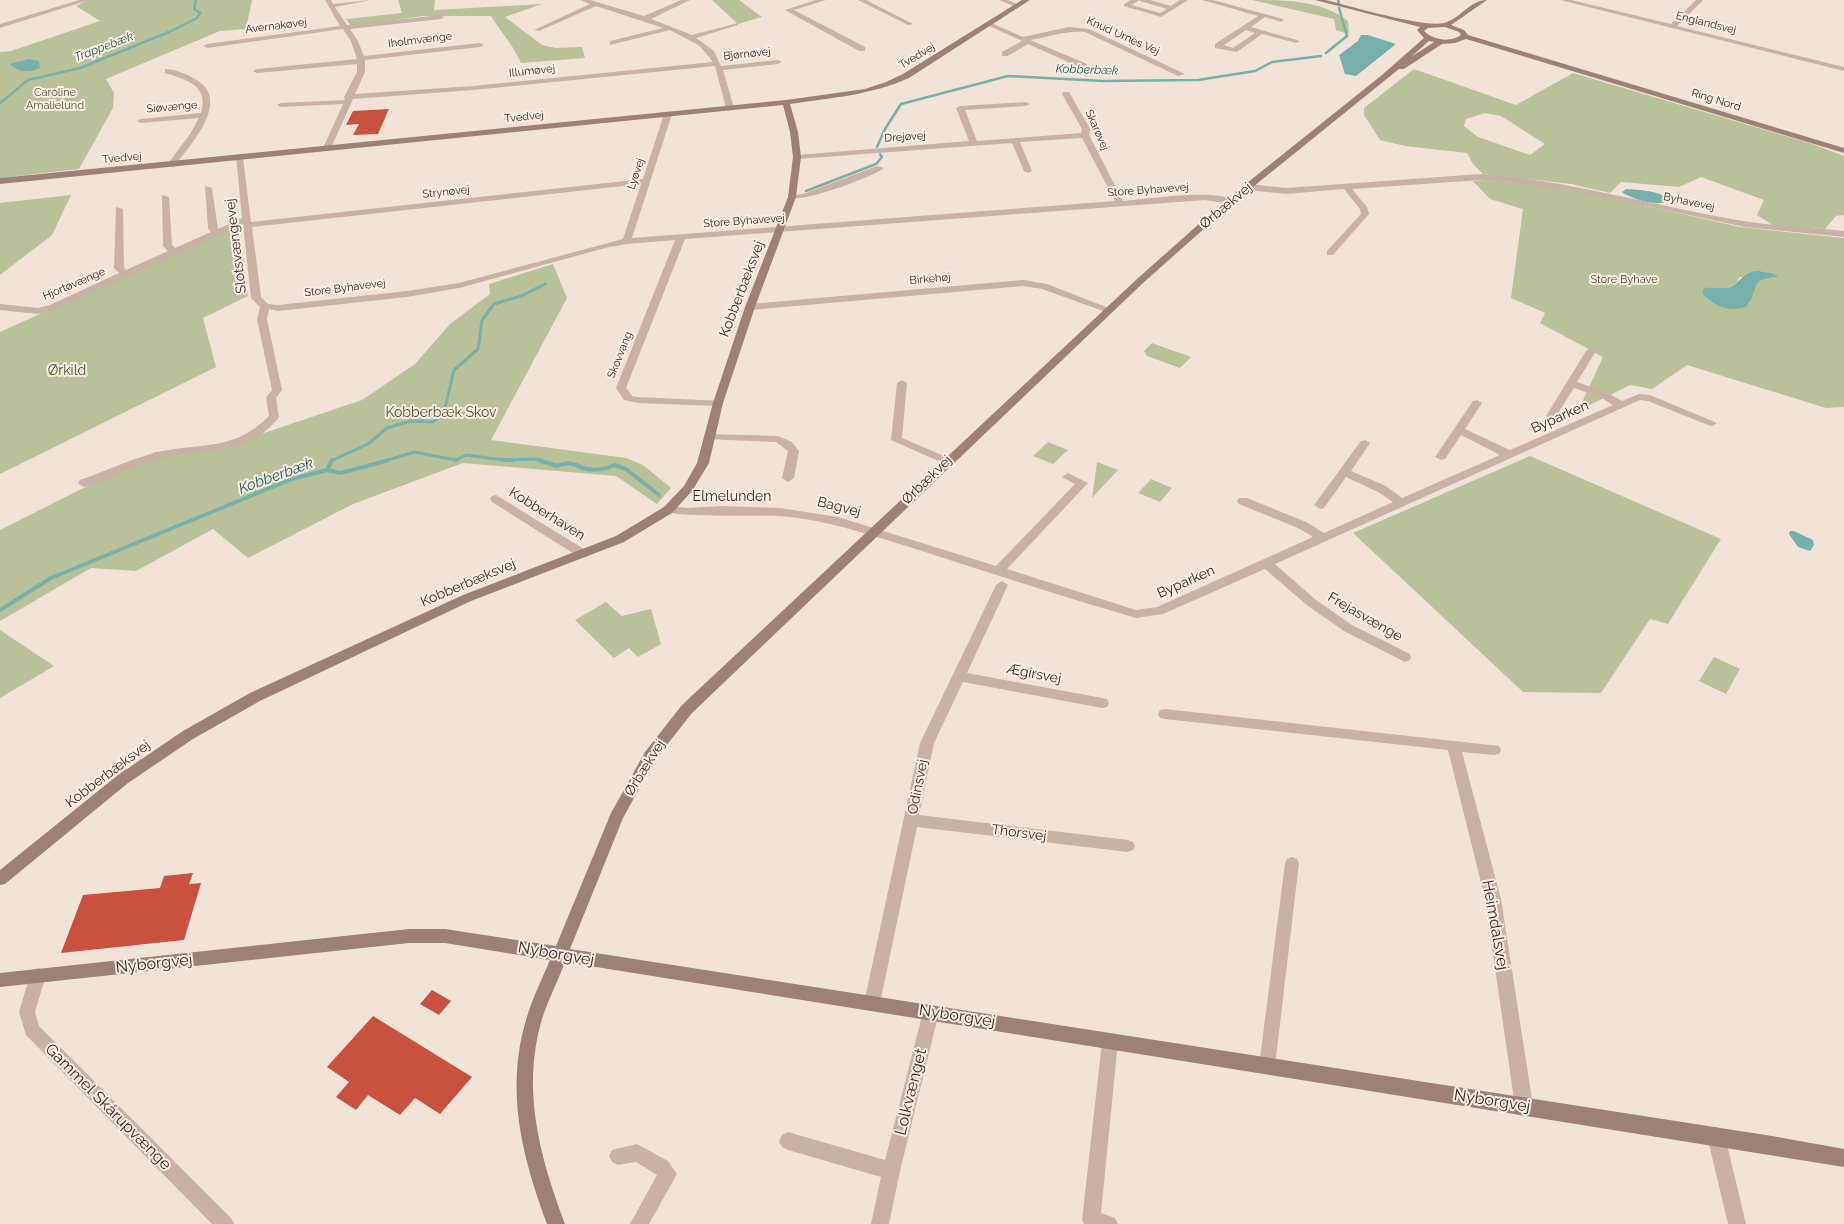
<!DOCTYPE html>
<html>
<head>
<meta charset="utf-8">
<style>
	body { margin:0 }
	canvas { display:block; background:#f2e3d9 }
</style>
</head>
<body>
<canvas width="1844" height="1224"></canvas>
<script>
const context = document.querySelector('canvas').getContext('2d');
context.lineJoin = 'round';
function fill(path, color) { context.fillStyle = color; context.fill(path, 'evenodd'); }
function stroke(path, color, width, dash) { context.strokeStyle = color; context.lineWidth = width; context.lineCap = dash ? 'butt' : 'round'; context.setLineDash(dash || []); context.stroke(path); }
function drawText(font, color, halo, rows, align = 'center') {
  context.font = font + ' Raleway,sans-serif'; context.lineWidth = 4; context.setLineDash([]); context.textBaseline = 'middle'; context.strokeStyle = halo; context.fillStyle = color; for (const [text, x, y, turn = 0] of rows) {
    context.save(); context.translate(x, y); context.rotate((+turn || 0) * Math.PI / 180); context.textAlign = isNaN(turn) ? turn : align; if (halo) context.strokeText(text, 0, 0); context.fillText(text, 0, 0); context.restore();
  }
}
fill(new Path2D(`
	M88,0H252L246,29L220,31L106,79L114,93L113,108L79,169L0,178V52L11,51L100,21L76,6Z
	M398,0H435L434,10L542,4L505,17L542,45L556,48L582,47L585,58L521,63C514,46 501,32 491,16H423L351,26L346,19L402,13Z
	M712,0H739L762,17L738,24Z
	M1252,0C1286,0 1321,0 1348,21L1349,34L1336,30L1334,19Z
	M1414,69L1516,105L1573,73L1809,143L1844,156V215L1836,216L1825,229L1774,226L1757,215L1764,200L1701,177L1679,187L1621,182L1610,193L1571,184L1483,174L1473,164L1467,153L1405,146L1380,140L1364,115V108ZM1485,113L1501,116L1545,144L1530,155L1478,137L1464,126L1466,119Z
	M1485,180L1549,184L1740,227L1844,238V407L1826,408L1687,365L1652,389L1630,385L1578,411L1603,357L1540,323L1545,313L1511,298L1523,209L1490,199L1473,181ZM1740,277H1778C1758,278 1753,285 1749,304L1725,289L1736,283Z
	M71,195L52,235L0,275V203Z
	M239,224L248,296L203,318L216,367L0,474V332Z
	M553,264L567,298L491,440L626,458L643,465L671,488L657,504L616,476L463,463L353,504L248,558L213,529L136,571L91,568L0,621V530L155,452L231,444L362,400L415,364L450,324L490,294L489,284Z
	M1152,343L1191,357L1180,368L1147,356L1144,351Z
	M1048,442L1068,450L1053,464L1033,456Z
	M1530,456L1721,539L1668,624L1650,619L1601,693L1523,692L1353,533Z
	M1097,462L1118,470L1092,498Z
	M1151,479L1172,488L1160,502L1138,493Z
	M606,602L622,616L651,609L661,644L638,657L629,648L614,658L575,620Z
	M0,630L54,666L0,698Z
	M1714,657L1740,669L1726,694L1699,681Z`), '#b9c199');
fill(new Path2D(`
	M1361,35H1368L1396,44L1356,76L1345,74L1339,55L1358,41Z
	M29,59L39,61L40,68C29,73 18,73 10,64Z
	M1626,189C1638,190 1661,190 1668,200C1660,208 1631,199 1622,192Z
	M1758,271L1774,274L1778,277C1747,279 1760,291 1746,307C1729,312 1715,307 1703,294V289L1705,288C1714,287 1722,290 1730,287C1741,282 1743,272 1758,271Z
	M1794,531L1813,540L1814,545L1810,551L1798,547L1789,534L1790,531Z`), '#77b0ab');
stroke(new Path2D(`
	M1338,0L1339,3
	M1326,53L1347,36L1339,8
	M0,103L28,80L80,68L169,32L197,18L200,13L194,9L196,0
	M877,147L885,129L901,104L1008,76L1103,81L1198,80L1255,71L1272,62L1321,56
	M806,191L876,164L882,157L880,154`), '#77b0ab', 2.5);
stroke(new Path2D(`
	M331,461L368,444L387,428L410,421L433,422L444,412L454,370L478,349L482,320L494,304L521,296L545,284
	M385,461L414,452L456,460L466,455L504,460L538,459L542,461`), '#77b0ab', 3);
stroke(new Path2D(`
	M455,460H457
	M502,460H513
	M539,460L557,466C568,461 574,464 583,468C594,472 605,469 615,465L626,469L659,495
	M327,470L332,460
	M0,610L51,578L292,479L327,470L341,473L389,460`), '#77b0ab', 4);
fill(new Path2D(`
	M389,109L378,134L353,135L359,124L346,125L353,111Z
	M193,873L189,884L201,883L184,940L61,953L83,895L160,888L164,876Z
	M432,990L451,1001L439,1015L420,1004Z
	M373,1016L472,1077L440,1114L415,1098L400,1115L368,1095L356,1110L336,1097L349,1082L327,1067Z`), '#c95140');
fill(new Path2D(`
	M79,0H89L0,28V24Z
	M325,0H331L333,4L371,0L335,7L347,25L441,15L444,17L441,19L350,29L358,41L364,56L480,43L484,45L480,47L365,60V72L355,94L473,86L713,62L700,46L670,30L610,45V41L663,28L596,6L539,31L534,30L590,4L580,0H590L644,16L681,0H690L651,19L692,35L738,23V25L696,38L714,51L721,66L778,60L782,62L778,64L723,70L734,108L730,110L726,108L715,66L473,90L353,99L331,148L327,150L323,148L343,104L281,107L277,105L281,103L345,100L344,97L357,72V64L257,73L253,71L257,69L357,59L351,41L343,29L207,48L203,46L207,44L340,26Z
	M816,0H826L794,10L865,47V51H859L785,10Z
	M858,0H866L913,24L908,25Z
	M999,0H1008L1021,6L1016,7Z
	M1131,0H1150L1171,6L1180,0H1188L1161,17L1124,6V4ZM1139,0L1140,1L1167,9L1160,13L1132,5Z
	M1202,0H1213L1283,19V21L1281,22L1265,17L1251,27L1300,41L1296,43L1262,34L1237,52L1215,48V44L1258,16ZM1246,30L1255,33L1233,48L1224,45Z
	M1560,0H1571L1671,24L1696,0H1703L1677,26L1844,67V71Z
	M987,23H991L1023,37L1069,27L1089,29L1185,74L1178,76L1085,32C1065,30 1050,37 1030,40L1087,64V68H1081L1028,44L1008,56H1002V52L1022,41L987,25Z
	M165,69C174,69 187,74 195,79C233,100 190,145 174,167H171L167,165L190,134L199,118L141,123L137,121L141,119L201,113C209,85 187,80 165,73Z
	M1063,92H1069L1090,129L1089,135L1123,201C1146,199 1218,188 1234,201L1230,204L1205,200L685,239L626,388L632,396L638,397L722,401V405L718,406L638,403L624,400L616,388L675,240L627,244L609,247L459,288L407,297L278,311L269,309L267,319L282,390L276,398L279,417C248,458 200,447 156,460C131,466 109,480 84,487L78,483L80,480C106,471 132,458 159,452C203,442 233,452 269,416L266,398L272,390L257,319L260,307L251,298L243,224L56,309L38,314L0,310V304L38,308L50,305L119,273L114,268L116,207L123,209L124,267L126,270L168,251L163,246L162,195L169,197L172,245L175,248L211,232L208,228L205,186L212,188L218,229L242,218L236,156L243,158L251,222L643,179L664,114L668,112L672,114L632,238L1115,201L1082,138L1020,142L1032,171L1028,173L1024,171L1012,143L797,159L793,157L797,155L969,141L956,108L960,106L1026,102L1030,104L1026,106L965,110L977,141L1081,133L1082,129L1062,94ZM641,184L623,239L459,283L407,291L278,305L268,304L261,297L252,227Z
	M877,166L884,168C873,177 798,205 788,197L806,193Z
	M1481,174C1566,180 1647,204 1731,219C1768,226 1806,227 1844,231V237L1745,227L1576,191L1513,182L1481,180L1352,189L1367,207L1369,214L1333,255H1327V251L1361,214L1360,209L1344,189L1286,194L1249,190L1245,187L1249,184L1286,188Z
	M1023,280L1047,284L1114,310L1112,312H1106L1042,289L1023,286L750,310L745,307L750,304Z
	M1591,348L1596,351L1577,382L1608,393L1622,401L1639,394L1650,395L1717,423L1712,426L1708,425L1648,401L1640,400L1275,564L1316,600L1352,625L1410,654L1411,657L1410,660L1405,662L1344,631L1308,606L1265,569L1163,614L1136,618C1064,597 993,574 922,551C875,537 828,519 778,516C761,515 668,518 662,510L668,506L688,508L722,506L780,508L838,517L996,566L1075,484L1062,477L1068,473L1088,483L1007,569L1136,610L1157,607L1313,537L1298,528L1239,504L1237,501L1239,498H1247L1306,522L1324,533L1393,502L1378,492L1346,477L1324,508L1320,509L1314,505L1361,441L1365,440L1370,443L1351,471L1386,486L1402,498L1500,455L1461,435L1445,459L1441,460L1435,457L1473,401L1477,400L1482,403L1465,429L1510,450L1613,405L1600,397L1574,388L1555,418L1551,419L1546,416L1586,351Z
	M902,380L907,383L902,438L951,459L953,461L951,463H943L891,440L897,383Z
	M710,434L778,436L792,442L799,451L794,478L788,482L782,478L788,451L776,442L706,439L705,437L706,435Z
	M496,495L587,551L589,554L587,557H579L492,502L490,499L492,496Z
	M1002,581L1008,585L967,673L1102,698L1107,699L1109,703L1107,707L1102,708L963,682L934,743L919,815L1128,840L1133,842L1135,846L1133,850L1128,852L917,827L880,1003L878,1008L872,1010L866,1008L864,1003L920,743L996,585Z
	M1165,709L1499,746L1501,750L1499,754L1494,755L1462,752L1501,899L1533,1106L1530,1112L1524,1114L1518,1112L1515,1106L1485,899L1448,750L1165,719L1160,718L1158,714L1160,710Z
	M1292,857L1297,859L1299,863L1275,1066L1273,1072L1267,1074L1261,1072L1259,1066L1285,863L1287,859Z
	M38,968L44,970L46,975L35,1012L39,1026L231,1218L234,1224H212L26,1035L19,1012L30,975L32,970Z
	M931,1004L937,1007L939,1012L900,1171L889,1224H871L881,1177L788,1150L782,1147L779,1141L782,1135L788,1132L885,1160L923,1012L925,1007Z
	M1110,1034L1116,1036L1118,1042L1101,1213L1115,1218L1118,1224H1084L1082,1220L1102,1042L1104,1036Z
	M1716,1127L1722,1130L1725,1136L1746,1224H1728L1707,1136L1710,1130Z
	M637,1144L668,1161L677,1174L649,1224H630L657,1175L636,1162L618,1165L612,1162L609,1156L612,1150Z`), '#cab1a5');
fill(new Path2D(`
	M1022,0H1030L909,78C871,95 831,98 790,104L798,132L801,157L796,197L755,307L723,403L709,463L692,491L672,513L624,542L471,601L260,701L193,739L128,783L5,884L0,885V870L118,775L183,731L250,693L463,595L616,536L664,507L684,486L697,463L713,403L745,307L788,197L793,157L790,132L783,105L0,184V178L786,100L865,89L886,82L903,74Z
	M1315,0H1326C1350,6 1424,28 1444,23C1460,19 1470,0 1487,0L1451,25L1464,30L1468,35L1844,148V153L1466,39L1455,43L1442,44L1404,69H1399L1233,203L1143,283L692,713L655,760L623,818L570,949L1772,1136L1844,1149V1167L565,962C558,981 548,1000 542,1019C521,1089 540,1158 565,1224H547C522,1157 505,1090 526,1020C532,999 542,979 550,960L445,943H409L0,987V973L409,929H445L556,946L611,813L645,752L682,705L1137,279L1227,199L1382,75L1424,38L1417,30L1420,27ZM1445,27L1459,32L1461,35C1450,43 1433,40 1424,31L1428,28ZM1429,41L1434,42L1411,57Z`), '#9e8076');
drawText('11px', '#362926', '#faeee6', [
	["Englandsvej",1706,23,14],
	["Avernakøvej",276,26,-7],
	["Knud Urnes Vej",1123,36,24],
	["Iholmvænge",420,40,-7],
	["Bjørnøvej",747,54,-6],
	["Tvedvej",917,56,-31],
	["Illumøvej",532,71,-6],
	["Ring Nord",1716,100,17],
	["Siøvænge",172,107,-5],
	["Tvedvej",524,117,-6],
	["Skarøvej",1097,130,66],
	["Drejøvej",905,137,-4],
	["Tvedvej",122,158,-5],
	["Lyøvej",636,174,-71],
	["Store Byhavevej",1148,190,-4],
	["Strynøvej",446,192,-6],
	["Byhavevej",1689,202,12],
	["Store Byhavevej",744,221,-4],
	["Birkehøj",930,279,-5],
	["Hjortøvænge",74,284,-23],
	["Store Byhavevej",345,288,-7],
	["Skovvang",620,355,-68]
]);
drawText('11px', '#4a552a', '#faeee6', [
	["Caroline",55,93],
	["Amalielund",55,106],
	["Store Byhave",1624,280]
]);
drawText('italic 12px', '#1b5855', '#faeee6', [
	["Trappebæk",104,47,-21],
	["Kobberbæk",1087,70,2]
]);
drawText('14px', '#362926', '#faeee6', [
	["Ørbækvej",1226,206,-40],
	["Slotsvængevej",236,246,-97],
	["Kobberbæksvej",742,289,-69],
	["Byparken",1560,417,-24],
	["Ørbækvej",927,480,-44],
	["Elmelunden",732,497],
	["Bagvej",839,507,14],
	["Kobberhaven",547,514,32],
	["Byparken",1186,582,-24],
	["Kobberbæksvej",468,583,-23],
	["Frejasvænge",1365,617,30],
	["Ægirsvej",1034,674,11],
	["Ørbækvej",645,768,-58],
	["Kobberbæksvej",108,774,-37],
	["Odinsvej",918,787,-79],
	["Thorsvej",1019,833,7]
]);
drawText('14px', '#4a552a', '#faeee6', [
	["Ørkild",67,371],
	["Kobberbæk Skov",441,413]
]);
drawText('italic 15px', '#1b5855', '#faeee6', [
	["Kobberbæk",276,476,-20]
]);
drawText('16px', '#362926', '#faeee6', [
	["Heimdalsvej",1495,925,80],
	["Nyborgvej",556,954,10],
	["Nyborgvej",154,964,-6],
	["Nyborgvej",957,1016,9],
	["Lolkvænget",911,1092,-76],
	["Nyborgvej",1492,1101,9],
	["Gammel Skårupvænge",108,1107,45]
]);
</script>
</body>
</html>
